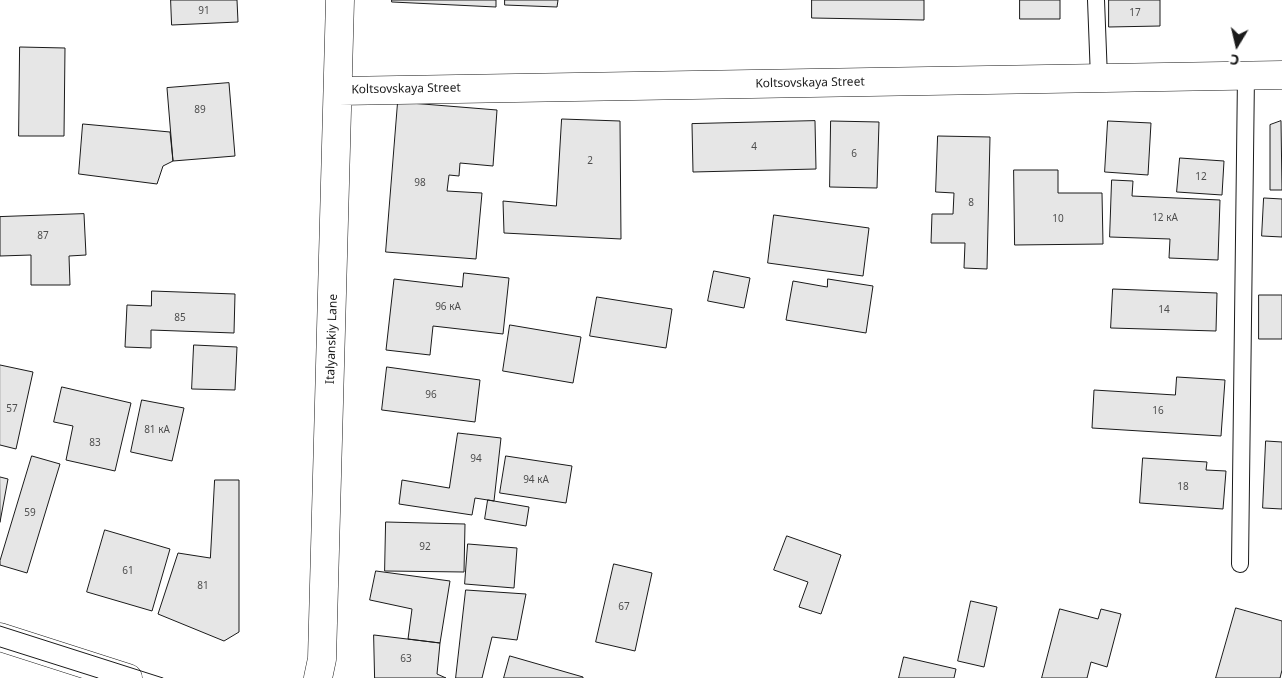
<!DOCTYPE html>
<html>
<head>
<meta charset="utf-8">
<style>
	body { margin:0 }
	#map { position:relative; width:1282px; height:678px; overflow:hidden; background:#fff; font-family:"Noto Sans",sans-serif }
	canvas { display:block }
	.north { position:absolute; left:1212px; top:20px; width:50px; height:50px; -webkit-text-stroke:4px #fff; paint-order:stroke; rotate:189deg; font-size:14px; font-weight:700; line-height:20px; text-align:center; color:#1a1a1a }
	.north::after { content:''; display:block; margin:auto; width:18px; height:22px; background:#1a1a1a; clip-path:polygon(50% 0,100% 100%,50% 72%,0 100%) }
</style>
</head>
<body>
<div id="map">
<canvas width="1282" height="678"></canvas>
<div class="north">С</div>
</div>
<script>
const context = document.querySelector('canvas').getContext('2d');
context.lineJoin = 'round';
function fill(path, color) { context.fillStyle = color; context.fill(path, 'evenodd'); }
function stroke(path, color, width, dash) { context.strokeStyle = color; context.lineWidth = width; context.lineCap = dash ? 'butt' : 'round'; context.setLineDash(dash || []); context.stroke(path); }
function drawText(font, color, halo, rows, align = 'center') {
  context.font = font + ' "Noto Sans",sans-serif'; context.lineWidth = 4; context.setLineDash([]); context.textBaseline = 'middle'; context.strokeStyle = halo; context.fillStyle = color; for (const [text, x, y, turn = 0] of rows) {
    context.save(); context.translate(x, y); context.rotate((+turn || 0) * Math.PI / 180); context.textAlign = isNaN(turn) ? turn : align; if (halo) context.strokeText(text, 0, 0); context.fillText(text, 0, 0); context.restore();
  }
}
const building = new Path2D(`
	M171,0H237L238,22L172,25Z
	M392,0H496V7L392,2Z
	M505,0H558L557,7L505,5Z
	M812,0H924V20L812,18Z
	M1020,0H1060V19H1020Z
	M1109,0H1160V26L1109,27Z
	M20,47L65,48L64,136H19Z
	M229,83L235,156L173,161L167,88Z
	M398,102L497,110L493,166L460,163L459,176L449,175L447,191L482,193L476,259L386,252Z
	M562,119L620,121L621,239L504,233L503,201L556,206Z
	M815,121L816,169L693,172L692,124Z
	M831,121L879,122L877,188L830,187Z
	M1108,121L1151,123L1148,175L1105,172Z
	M1281,121L1282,190H1270V125Z
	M83,124L170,132L173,161L163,166L157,184L79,174Z
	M938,136L990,137L987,269L964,268L965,243H931L932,214H953L954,193L936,192Z
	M1180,158L1224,161L1222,195L1177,192Z
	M1014,170H1058V193H1102L1103,244L1015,245Z
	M1112,180L1133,181L1132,196L1220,200L1218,260L1169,258L1170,239L1110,237Z
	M1264,198L1282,199V237L1262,236Z
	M84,214L86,255L69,256L70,285H31V255L0,256V217Z
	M774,215L869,228L863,276L768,263Z
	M714,271L750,278L744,308L708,301Z
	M464,273L509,278L503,334L433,326L430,355L386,350L394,279L462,287Z
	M828,279L873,286L866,333L786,320L793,281L827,287Z
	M1113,289L1217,293L1216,331L1111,328Z
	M152,291L235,294L234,333L151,330V348L125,347L127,305L151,306Z
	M1259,295H1282V339H1259Z
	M597,297L672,309L666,348L590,336Z
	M510,325L581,337L573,383L503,371Z
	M194,345L237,347L235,390L192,389Z
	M0,365L33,372L16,449L0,445Z
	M387,367L480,380L475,422L382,410Z
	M1177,377L1225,380L1221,436L1092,428L1094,390L1175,395Z
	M62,387L131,403L115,471L66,460L73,426L54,422Z
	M142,400L184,408L172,461L131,452Z
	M458,433L501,438L494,501L475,498L472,515L399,504L402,480L449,488Z
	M1266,441L1282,442V509L1263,508Z
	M32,456L60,464L27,573L0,565V561Z
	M506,456L572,466L566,503L500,493Z
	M1143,458L1207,462L1206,470L1226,471L1223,509L1140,503Z
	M0,477L8,479L0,522Z
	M215,480H239V632L224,641L158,614L178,553L210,558Z
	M488,500L529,507L526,526L485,519Z
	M386,522L465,524L464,572L385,571Z
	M105,530L170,549L152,611L87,592Z
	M787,536L841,555L821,614L799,607L808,582L774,570Z
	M468,544L517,548L514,588L465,584Z
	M614,564L652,573L635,651L596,642Z
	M376,571L450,581L440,643L408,639L412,609L370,600Z
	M466,590L526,594L517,640L492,637L482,678H456Z
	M971,601L997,607L984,667L958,661Z
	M1236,608L1282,621V670L1280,678H1216Z
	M1060,609L1098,619L1101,609L1121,614L1107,667L1091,662L1087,678H1042Z
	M374,635L440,643L437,674L446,678H375Z
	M510,656L583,677V678H504Z
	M904,657L956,669L954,678H899Z`);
fill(building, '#e6e6e6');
stroke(building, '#1a1a1a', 1);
const service = new Path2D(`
	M1096,0L1099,78
	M1240,564L1246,75`);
const minor = new Path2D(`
	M339,91L1282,75
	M0,637L128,678
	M318,678L322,659L340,0`);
stroke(service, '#1a1a1a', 18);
stroke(minor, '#1a1a1a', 29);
stroke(service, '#fff', 16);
stroke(minor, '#fff', 28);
stroke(new Path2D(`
	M0,626L163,678
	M0,647L98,678`), '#1a1a1a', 1);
drawText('10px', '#4d4d4d', null, [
	["91",204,11],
	["17",1135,13],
	["89",200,110],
	["4",754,147],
	["6",854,154],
	["2",590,161],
	["12",1201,177],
	["98",420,183],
	["8",971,203],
	["12 кА",1165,218],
	["10",1058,219],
	["87",43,236],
	["96 кА",448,307],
	["14",1164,310],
	["85",180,318],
	["96",431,395],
	["57",12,409],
	["16",1158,411],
	["81 кА",157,430],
	["83",95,443],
	["94",476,459],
	["94 кА",536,480],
	["18",1183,487],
	["59",30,513],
	["92",425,547],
	["61",128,571],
	["81",203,586],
	["67",624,607],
	["63",406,659]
]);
drawText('12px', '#1a1a1a', '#fff', [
	["Koltsovskaya Street",810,83,-1],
	["Koltsovskaya Street",406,89,-1],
	["Italyanskiy Lane",332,339,-88]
]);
</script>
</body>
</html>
